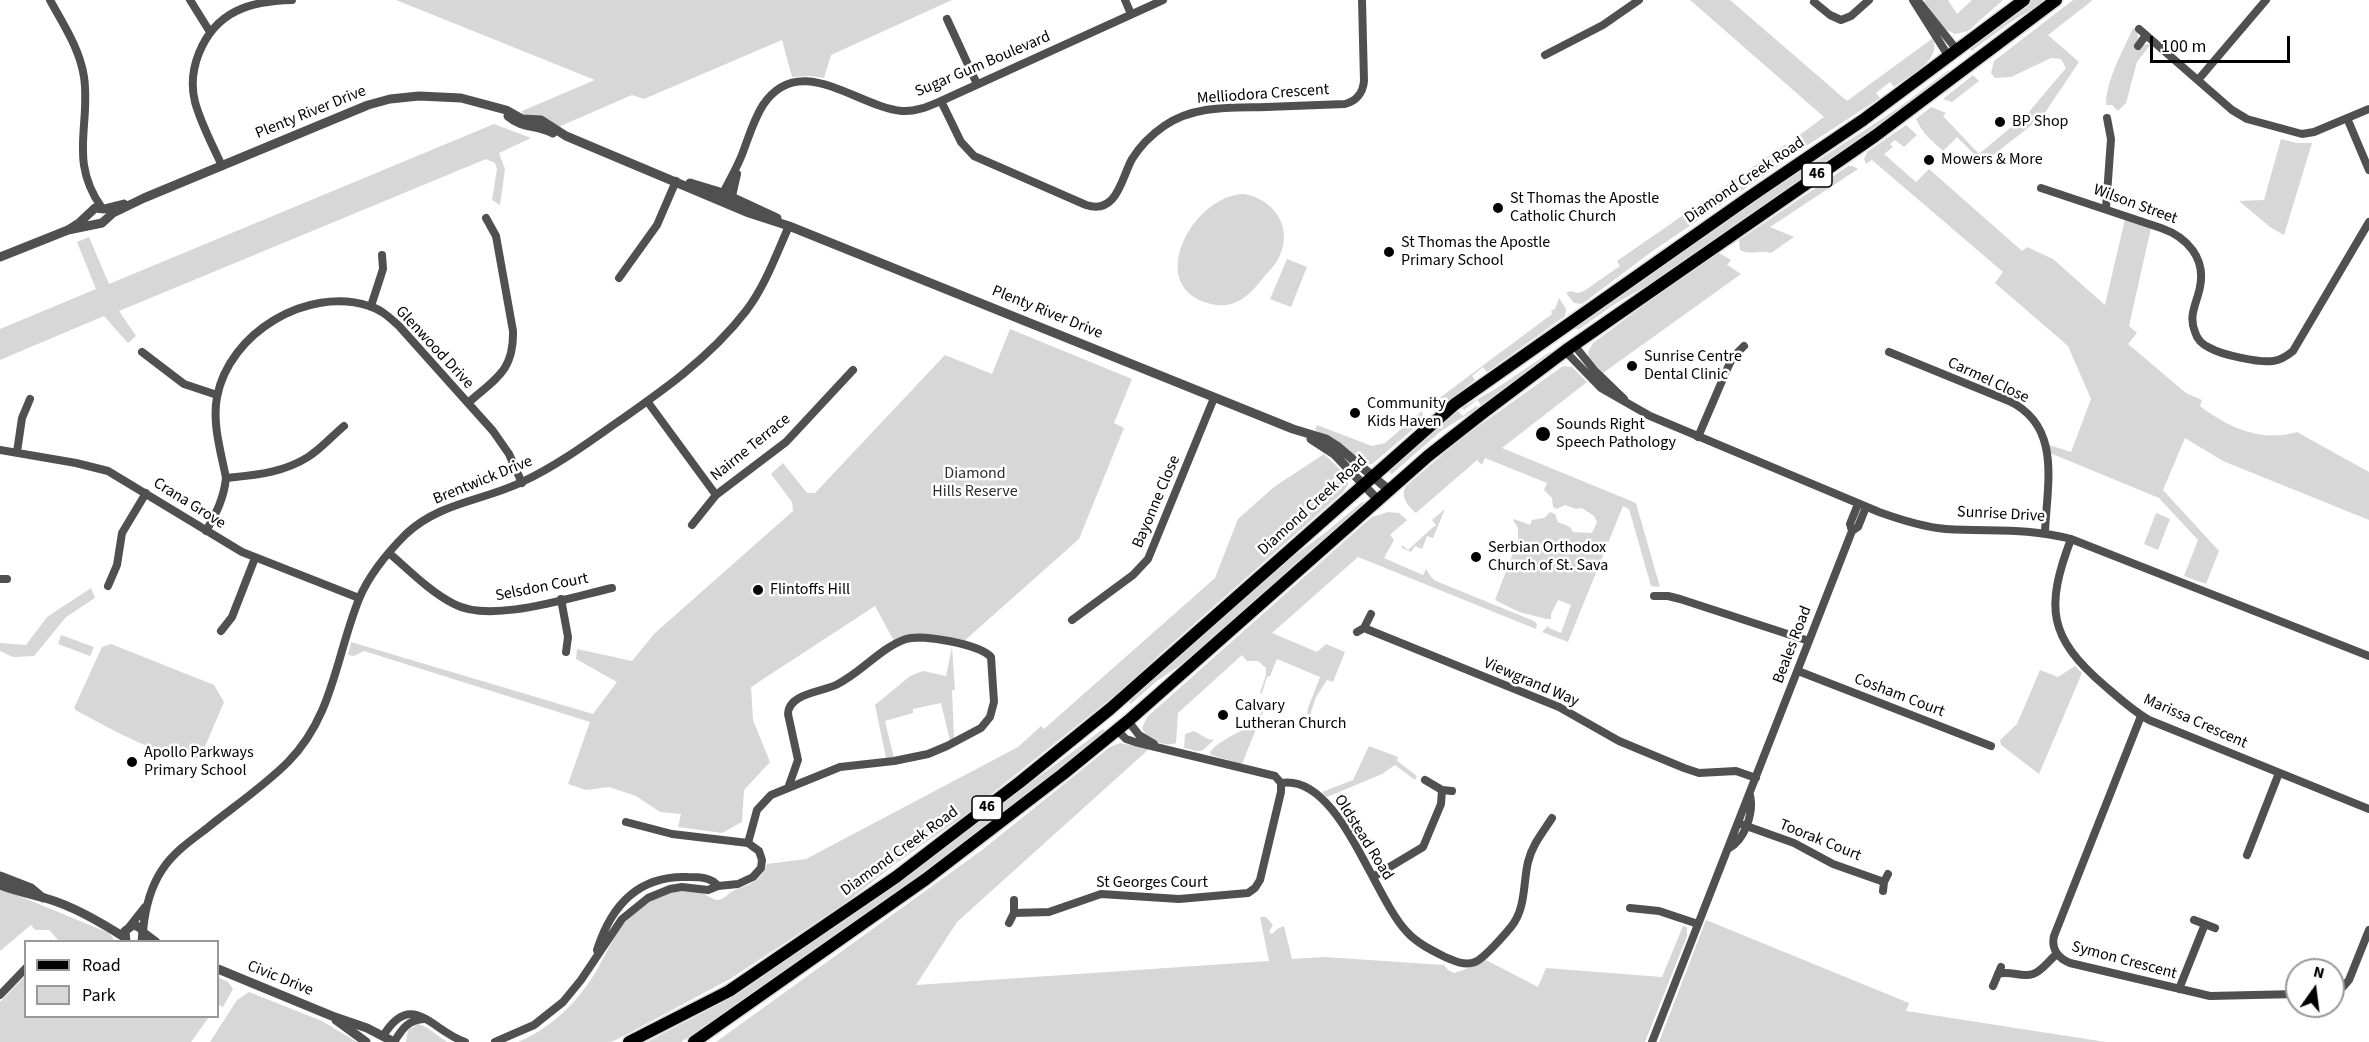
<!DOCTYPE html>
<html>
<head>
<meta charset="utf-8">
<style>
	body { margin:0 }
	#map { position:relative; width:2369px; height:1042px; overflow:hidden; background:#fff; font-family:"Source Sans 3",sans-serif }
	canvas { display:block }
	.legend { position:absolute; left:24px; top:940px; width:195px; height:78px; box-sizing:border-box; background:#fff; border:2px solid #999; margin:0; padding:8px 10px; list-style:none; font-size:18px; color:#000 }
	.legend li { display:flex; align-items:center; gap:12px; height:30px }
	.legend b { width:30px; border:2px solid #999 }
	.north { position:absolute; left:2285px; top:958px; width:60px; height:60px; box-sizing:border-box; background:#fff; border:2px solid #999; border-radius:50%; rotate:14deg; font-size:16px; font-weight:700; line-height:24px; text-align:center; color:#000 }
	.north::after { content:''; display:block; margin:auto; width:21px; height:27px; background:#000; clip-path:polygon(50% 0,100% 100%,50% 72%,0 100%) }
	.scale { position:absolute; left:2150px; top:36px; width:140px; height:27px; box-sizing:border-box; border:3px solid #000; border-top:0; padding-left:8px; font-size:18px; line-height:21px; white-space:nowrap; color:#000; -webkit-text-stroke:4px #fff; paint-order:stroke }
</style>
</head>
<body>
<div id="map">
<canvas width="2369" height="1042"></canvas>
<ul class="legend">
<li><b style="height:8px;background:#000"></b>Road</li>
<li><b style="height:16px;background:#d7d7d7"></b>Park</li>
</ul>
<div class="north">N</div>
<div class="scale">100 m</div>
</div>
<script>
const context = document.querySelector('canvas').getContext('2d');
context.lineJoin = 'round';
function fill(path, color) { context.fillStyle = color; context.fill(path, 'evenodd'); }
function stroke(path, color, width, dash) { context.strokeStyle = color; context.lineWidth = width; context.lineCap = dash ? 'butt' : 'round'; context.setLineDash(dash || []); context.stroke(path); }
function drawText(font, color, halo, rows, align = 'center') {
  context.font = font + ' "Source Sans 3",sans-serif'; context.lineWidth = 5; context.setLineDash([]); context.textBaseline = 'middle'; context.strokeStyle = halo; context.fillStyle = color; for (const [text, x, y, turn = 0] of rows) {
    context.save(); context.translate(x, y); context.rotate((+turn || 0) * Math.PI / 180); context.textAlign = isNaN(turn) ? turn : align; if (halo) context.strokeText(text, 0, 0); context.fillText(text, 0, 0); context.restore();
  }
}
fill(new Path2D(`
	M396,0H952L831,55L824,78L810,76L792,77L782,40L644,99L632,95L556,128L523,115L522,111L595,80Z
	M1690,0H1730L1847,101L1933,38C1942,61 1909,75 1894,87L1890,82L1876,93L1880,98L1808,145L1803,146L1794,139L1824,117Z
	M1925,0H1948L1957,14L1972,0H2003L1968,31L1955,34L1945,29L1924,2Z
	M2032,0H2047L2011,22L1974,49L1972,51L1969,48Z
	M2073,0H2093L2048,35L2079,62L2042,117L1983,163L1957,137L1943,151C1932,141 1922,133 1916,119L1931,107L1946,113L1943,116L1979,154L2028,113L2066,68L2061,59L2051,58L2011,77L1995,78L1991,73L1994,61Z
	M2133,28L2137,31L2138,39L2135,45L2151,44L2137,62L2126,103L2118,111L2112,105H2106C2106,80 2123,51 2133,28Z
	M1949,70L1951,73L1939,83L1657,280L1618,302L1578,330L1575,327L1729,218L1897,109Z
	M1973,75L1979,81L1952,102L1943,99Z
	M494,124L531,138L499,153L505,169L500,205L492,200L497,169L495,163L486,159L119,311L136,336L128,343L104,316L0,360V329L96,289L77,242L89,237L109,284Z
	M1906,125L1917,135L1904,147L1895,140L1890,144L1893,147L1884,154L1916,182L1929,169L2022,251L2027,247L2053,259L2105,305L2125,219L2151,228L2129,326L2137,333L2128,344L2186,393L2202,400L2200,406C2227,427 2262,443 2297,432L2369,472V520L2223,461L2185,438L2163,490L2219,551L2206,584L2184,576L2198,540L2159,498L2050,453L2049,445L2071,452L2091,399L2068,346L1995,283L2003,272L1872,160L1866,164L1864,159L1867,152Z
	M2281,139L2297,143H2312L2284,235L2270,227L2239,201L2264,200Z
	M1786,144L1788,155L1783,163L1654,250L1582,304L1574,303L1566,293L1570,291L1578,293L1584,291L1620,266L1617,261Z
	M1848,166H1853L1858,169L1770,227L1794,237L1771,253C1760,249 1751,256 1740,250L1739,240Z
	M1244,194C1273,199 1293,226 1280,255C1277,263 1270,270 1264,277C1250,295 1235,310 1211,304C1143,288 1192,195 1244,194Z
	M1719,253L1731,260L1727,265L1741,274L1603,373L1589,358L1588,352L1593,343L1689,272Z
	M1287,259L1307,267L1291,307L1270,299Z
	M1559,298L1566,309L1565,316L1487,372L1483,367L1472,376L1475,380L1437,410L1430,405L1552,314L1551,311L1555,309Z
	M1010,329L1132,379L1114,423L1124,428L1079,539L963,642L920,634L894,641L875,606L751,687L753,720L770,762L744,790L742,822L722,833L678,827L681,814L660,812L636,796L609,787L586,790L568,784L590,722L364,651L354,656L348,655L351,642L593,714L617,682L576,659L577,649L632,661L655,633L793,511L792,502L771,474L783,463L807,493H815L945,355L992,374Z
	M1550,352L1552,354L1481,405L1477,400L1464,410L1462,408L1497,388Z
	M1563,366L1572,367L1587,382L1502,448L1636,503L1660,587L1651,586L1629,509L1623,506L1568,642L1542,632L1548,626L1549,628L1561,633L1571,605L1558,600L1551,614V619H1547L1519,612L1495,600L1518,540V528L1513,520L1514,519L1530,525L1532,520L1544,518L1550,512L1555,514L1558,522L1570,527L1573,532L1592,533L1597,522L1594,516L1582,508L1576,509L1565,505L1557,509L1553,507L1552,498L1544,490L1547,483L1485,458L1482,465L1477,460L1416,513C1407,505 1400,497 1406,486L1462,438Z
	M1476,406L1478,408L1441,431L1392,474L1388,471L1458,411L1463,416Z
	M1422,411L1424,420L1372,464H1364L1339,443L1315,430L1317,425L1372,446L1385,443Z
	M1324,454L1348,477V485L1343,492L1159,655L1134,680L965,815L895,864L844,904L730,979L616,1040L610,1042H518C552,1028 580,1000 598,968C614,940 621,918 651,900C664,893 686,889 700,892C706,894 711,899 717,900C724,900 727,894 733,891C748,884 761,883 767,864L806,859L1018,747L1041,726L1044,729L1215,578L1238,519L1274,487Z
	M1362,502H1364L1361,507L1192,657L1157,681L1131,704L1128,701L1286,562L1326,532Z
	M1445,509L1433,538L1427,536L1422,549L1415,546L1411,552L1402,548V545L1408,550L1432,528L1436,525L1432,520Z
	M1388,512L1399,513L1407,520L1390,535L1394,540L1384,558L1423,575L1426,569L1431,577L1436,581L1534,621L1537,624L1536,629L1358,557L1272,633L1317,652L1326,644L1345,652L1333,682L1327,680L1316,697L1310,715L1307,714L1308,708L1320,677L1277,659L1270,676L1267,677L1262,693H1260L1266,675V668L1258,661H1247L1242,655L1178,713L1176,743C1164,748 1147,739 1142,728L1147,717L1357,530L1372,517Z
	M2156,513L2170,519L2158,550L2144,544Z
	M91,588L95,598L66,617L34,656L13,657L0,651V643L26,645L47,617Z
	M61,635L94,647L90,656L58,644Z
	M111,644L214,685L224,702L200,758C163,760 110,728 77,711L74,708L102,647Z
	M952,647L955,690H952L954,739L950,741L941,703L913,709V713L885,721L894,758H886L875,705L910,676L923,671L946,676Z
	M2075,666L2082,673L2039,774L2001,745L2000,740L2017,724L2040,670L2058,677Z
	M1262,697L1269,706L1277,707L1279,710L1272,711L1266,709L1258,719L1254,728L1256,729L1242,764L1211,755L1210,752C1225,733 1256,732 1265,704Z
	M1103,729L1106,732C970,844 826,943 681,1042H647L716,1006L773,969L877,897Z
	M1194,731L1208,739L1214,740C1199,753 1205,753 1184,748L1185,734Z
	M1120,743L1149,749L957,922L916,985L1269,961L1260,917H1266L1273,925L1269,932L1272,934L1277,929L1284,926L1292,959L1324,957L1444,965L1448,970L1454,973C1462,971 1477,965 1484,959L1538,987L1546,968L1662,977L1683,926L1687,927V936L1645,1042H716L982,850L1110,747Z
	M1369,746L1398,757L1397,761L1417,776L1415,780L1395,765L1382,774L1327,797L1322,792L1353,780Z
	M0,888L109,933L113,938V941H59L49,930H35L31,925L0,951Z
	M1706,920L1909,1003L1906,1011L2106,1042H1659Z
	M25,976L26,1016L209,1017L191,1042H0V1002Z
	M218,977L228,982L233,989L223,1007L218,1004Z
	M249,992L322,1021L357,1042H210L237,1000Z
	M418,1024L426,1027L447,1042H406L408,1030Z`), '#d7d7d7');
const primary = new Path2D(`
	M629,1042L729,991L896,877L1020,782L1110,709L1455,404L1751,196L1863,120L2024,0
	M694,1042L926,879L1063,774L1128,721L1428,456L1484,412L1565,351L1875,136L2056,0`);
stroke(primary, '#dbdbdb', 15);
stroke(new Path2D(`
	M50,0C63,24 80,49 84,77C91,125 68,161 102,208
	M190,0L210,32
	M1125,0L1131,14
	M1913,0L1949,57
	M1918,1L1957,50
	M1814,2L1830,15L1841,20L1851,16L1869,0
	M947,19L977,84
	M2139,29L2232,110L2247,119L2302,134L2314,132L2369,109
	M2138,46L2146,35
	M1545,55L1603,25L1639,0
	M2198,80L2266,0
	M941,101L961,142L974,156L1086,205C1117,215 1121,179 1132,159C1140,146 1151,135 1164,126C1194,105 1231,108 1266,107C1292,106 1318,105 1345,104C1356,101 1363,93 1364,81L1362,0
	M2347,118L2369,170
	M222,166C213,146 201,124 195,102C191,86 193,68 199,53C216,11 250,1 292,0
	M2041,188L2161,228C2187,237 2206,258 2200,287C2197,303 2188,315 2195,332C2197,339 2203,345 2210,348C2222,355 2260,363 2273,361C2281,360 2287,356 2293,351L2369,222
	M723,193C730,179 738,166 743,152C749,136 754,119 763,105C800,50 857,107 902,111C916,112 929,106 941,101L1163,0
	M732,196L737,174
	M2106,208L2111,139L2107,118
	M619,278L657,225L676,181
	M371,306L383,269L382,255
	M1574,345L1595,371L1624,399
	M1565,351L1601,388L1650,416L1879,512C1901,520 1923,527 1946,529C1991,532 2025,527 2071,539L2369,656
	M142,352L184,384L217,395
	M1889,352L2009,401C2062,426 2047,484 2045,532
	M647,401L716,495
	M468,403C496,378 514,371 513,331L496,236L486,218
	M1698,437L1728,367L1733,357L1744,346
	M0,450L76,463L108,471L242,552L359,598
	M17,452L22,418L30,399
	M226,478C255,475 283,473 308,457C321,449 332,436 344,426
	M692,525L716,495L786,442L853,370
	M206,531C216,514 224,498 226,478C221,452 212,424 217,397C229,333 307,286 369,306C381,309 390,318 399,326L493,431L509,454L522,483
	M1852,531L1858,527L1866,507
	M2071,539C2045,608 2048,637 2105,686C2119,698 2133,711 2149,720L2369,809
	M389,553C409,570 430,592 454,604C491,624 571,597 612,588
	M0,579H7
	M108,586L117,565L122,533L146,493
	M1654,596H1668L1680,599L1809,641
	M561,599L568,637L566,652
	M1072,620L1133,575L1148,559L1214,398
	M1364,628L1559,707L1619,741L1684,768L1699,773L1736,771L1756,778
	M221,631L232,617L255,558
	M1357,632L1364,628L1371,614
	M1798,671L1991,746
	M2141,716L2054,936C2051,949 2058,958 2070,963L2210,996L2297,994
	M1128,721L1139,735L1154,744
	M1117,730L1126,739L1135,742L1275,776L1281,783C1339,773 1373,897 1407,932C1417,943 1431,950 1445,957C1454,961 1465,966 1475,962C1486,957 1503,936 1511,927C1526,909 1523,883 1528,862C1532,845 1543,832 1552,818
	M1425,780L1442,790L1452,791
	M1738,823L1794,843L1833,864L1884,882
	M748,843L757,810L771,795L840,767L894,761L928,754L947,746L981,728L990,717L994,702L991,657C979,644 922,634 906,639C880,648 861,673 836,685C821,692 788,694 788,714L798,760L788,788
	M1728,849C1745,840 1754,813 1750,795
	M2247,855L2279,773
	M1373,877L1423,847L1441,804L1442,790
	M1883,891L1884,882L1888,874
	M1630,908L1659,911L1698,924
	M1014,913L1049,912L1101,894L1179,899L1248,893L1255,888L1260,880L1281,792V783
	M2194,920L2215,928
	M1009,923L1014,913V900
	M130,926L145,907
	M143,931C145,909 150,888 162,870C173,853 190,841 206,829C233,807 263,787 288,762C333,717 336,656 359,599C369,575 388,552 406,534C440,502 484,501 524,481C554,467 582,447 609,428C658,394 709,359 746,311C765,286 776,255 789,226
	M597,950C611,906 638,875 688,877C699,877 711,877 718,886
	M1998,974C2010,970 2022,978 2033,974C2042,971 2049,960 2057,954
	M1993,986L2001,967
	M2179,989L2205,924
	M2333,992L2343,987L2349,980L2369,930
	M0,995L26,968
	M383,1036C412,989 432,1031 465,1042
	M394,1042C402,1029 408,1020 424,1019
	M495,1042L534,1025L563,1002L581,980L622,919L648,898L670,889L682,887L708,890L718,886L738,884L753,877L761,868L762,860L759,851L748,843L672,834L626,822
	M1652,1042L1852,531L1850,524L1858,504`), '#505050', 8);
stroke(new Path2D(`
	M508,116C523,129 536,124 553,133
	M690,183L723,193L777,218
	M68,230L102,223L113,213L144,198L368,105L390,99L419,96L461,98L506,110L522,119L541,120L566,136L749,213L789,226L1293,429L1326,439L1337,446L1390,491
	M0,257L68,230L79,223L95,208L104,209L124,204
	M1311,439L1334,454L1379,501
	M0,876L31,888L43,898
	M0,885C15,891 30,894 45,898C73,906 100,922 124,937
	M144,933L156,942
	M126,942L125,931L133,925L139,927L143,931L142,942
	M218,969L332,1016L367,1028L394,1042
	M336,1020L366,1042`), '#505050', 9);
stroke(primary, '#000', 12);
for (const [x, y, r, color] of [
	[2000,122,6,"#000"],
	[1929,160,6,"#000"],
	[1498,208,6,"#000"],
	[1389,252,6,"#000"],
	[1632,366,6,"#000"],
	[1355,413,6,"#000"],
	[1543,434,8,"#000"],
	[1476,557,6,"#000"],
	[758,590,6,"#000"],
	[1223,715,6,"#000"],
	[132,762,6,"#000"]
]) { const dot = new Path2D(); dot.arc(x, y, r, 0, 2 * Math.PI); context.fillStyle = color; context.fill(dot); stroke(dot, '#fff', 2); }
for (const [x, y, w] of [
	[1817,175,30],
	[987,808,30]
]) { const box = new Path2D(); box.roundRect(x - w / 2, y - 12, w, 24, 4.5); context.fillStyle = '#fff'; context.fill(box); stroke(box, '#000', 1.5); }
drawText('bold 15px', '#000', null, [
	["46",1817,175],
	["46",987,808]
]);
drawText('16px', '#000', '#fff', [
	["Sugar Gum Boulevard",983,65,-23],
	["Melliodora Crescent",1263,95,-4],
	["Plenty River Drive",311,113,-22],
	["Diamond Creek Road",1745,181,-34],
	["Wilson Street",2135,205,20],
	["Plenty River Drive",1047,313,22],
	["Glenwood Drive",434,348,47],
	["Carmel Close",1988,381,25],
	["Nairne Terrace",751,448,-39],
	["Brentwick Drive",483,481,-22],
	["Bayonne Close",1157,502,-67],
	["Crana Grove",189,504,32],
	["Diamond Creek Road",1313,506,-42],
	["Sunrise Drive",2001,515,3],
	["Selsdon Court",542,588,-11],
	["Beales Road",1793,645,-69],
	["Viewgrand Way",1531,683,23],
	["Cosham Court",1899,696,21],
	["Marissa Crescent",2195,722,24],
	["Oldstead Road",1363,838,58],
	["Toorak Court",1820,841,22],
	["Diamond Creek Road",900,852,-36],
	["St Georges Court",1152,883],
	["Symon Crescent",2124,961,15],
	["Civic Drive",280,979,22]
]);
drawText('16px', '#000', '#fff', [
	["BP Shop",2012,122],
	["Mowers & More",1941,160],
	["St Thomas the Apostle",1510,199],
	["Catholic Church",1510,217],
	["St Thomas the Apostle",1401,243],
	["Primary School",1401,261],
	["Sunrise Centre",1644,357],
	["Dental Clinic",1644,375],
	["Community",1367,404],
	["Kids Haven",1367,422],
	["Sounds Right",1556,425],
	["Speech Pathology",1556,443],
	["Serbian Orthodox",1488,548],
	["Church of St. Sava",1488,566],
	["Flintoffs Hill",770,590],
	["Calvary",1235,706],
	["Lutheran Church",1235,724],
	["Apollo Parkways",144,753],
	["Primary School",144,771]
], 'left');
drawText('16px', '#2e2e2e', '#fff', [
	["Diamond",975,474],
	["Hills Reserve",975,492]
]);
</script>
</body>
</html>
